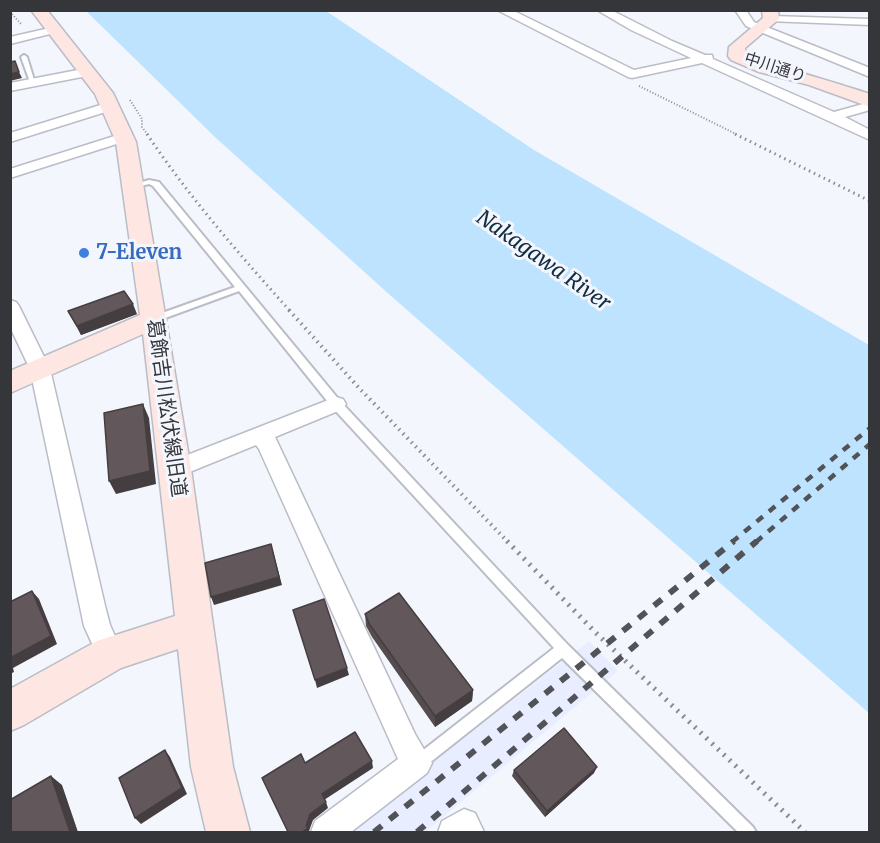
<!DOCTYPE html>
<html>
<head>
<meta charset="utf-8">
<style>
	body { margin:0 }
	#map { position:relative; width:880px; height:843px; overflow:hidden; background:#f4f6fe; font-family:Merriweather,serif }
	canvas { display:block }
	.frame { position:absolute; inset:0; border:12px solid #35363a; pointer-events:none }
</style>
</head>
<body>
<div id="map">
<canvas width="880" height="843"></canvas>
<div class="frame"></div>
</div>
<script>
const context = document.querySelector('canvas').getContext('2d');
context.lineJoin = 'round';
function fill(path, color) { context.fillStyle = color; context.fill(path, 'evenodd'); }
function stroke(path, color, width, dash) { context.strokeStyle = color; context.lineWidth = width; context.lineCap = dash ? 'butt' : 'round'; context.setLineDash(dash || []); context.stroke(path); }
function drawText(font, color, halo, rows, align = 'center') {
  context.font = font + ' Merriweather,"Noto Sans JP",serif'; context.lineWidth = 6; context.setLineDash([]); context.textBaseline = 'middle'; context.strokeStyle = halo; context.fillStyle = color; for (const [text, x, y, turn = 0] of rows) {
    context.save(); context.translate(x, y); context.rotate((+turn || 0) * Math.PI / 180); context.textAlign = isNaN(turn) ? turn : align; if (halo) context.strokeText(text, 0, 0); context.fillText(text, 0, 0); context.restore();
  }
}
fill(new Path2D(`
	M589,641L618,671L425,832H344Z`), '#e8eeff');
fill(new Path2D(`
	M86,11H326L534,150L869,345V713L391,296L216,138Z`), '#bee3fe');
const lane = new Path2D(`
	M24,55L27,57L35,83L30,82L21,57Z
	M149,180L159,182L340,401L568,645L753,827L756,832H738L562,658L423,768L418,770L413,768L411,763L413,758L554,648L332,407L239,291L157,321H151L149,319L151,317L235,287L153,186L149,184L133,188L129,186Z`);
const street = new Path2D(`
	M497,10H512L634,70L691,58L631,30L597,10H611L672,41L705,55H712L713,59L834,112L870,102V110L845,117L870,130V140L702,63L632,78L628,77Z
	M735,10H746L754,22L870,68V77L746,26Z
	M771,16L870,19V25L767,21L765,19Z
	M54,27L58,28V32L10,44V37Z
	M88,68L92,69L94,72L92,75L10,91V83Z
	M110,102L117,106L115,109L10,142V133Z
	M124,133L129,134L131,137L129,140L10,178V169Z
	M10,300L16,302L19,306L50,369L106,610L110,625L123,654L119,663L110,667L101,663L84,626L30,369L10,327Z
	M336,397L343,399L346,404L343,409L275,437L415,734L432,763L427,773L351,832H311L315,821L398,759L259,449L256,445L175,478L167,475L164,469L167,463Z
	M464,809L475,813L484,832H438L442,821Z`);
const secondary = new Path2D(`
	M31,10H47L113,93L136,142L191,469L233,767L250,832H206L191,767L178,649L121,668L24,725L10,731V689L97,641L175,616L143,334L10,393V371L140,315L116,142L95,94Z
	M762,10H778L779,19L745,48L746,53C786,70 828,80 870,94V107L809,85L759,72L731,60L728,56L729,47L763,18Z`);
stroke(lane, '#babdc6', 4);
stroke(street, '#babdc6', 3);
stroke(secondary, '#babdc6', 3);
stroke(new Path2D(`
	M10,12L22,25
	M639,86L738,135
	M130,100L142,119V127L148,135`), '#8b8c92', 2, [1, 2]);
stroke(new Path2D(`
	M147,134C189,197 240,255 290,311
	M735,134L870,201`), '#8b8c92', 3, [1.5, 4]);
stroke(new Path2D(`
	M289,310L359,388L508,542`), '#8b8c92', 4, [1.5, 4.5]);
stroke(new Path2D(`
	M507,541L595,632L805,832`), '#8b8c92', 5, [2, 6]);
fill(lane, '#fff');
fill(street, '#fff');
fill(secondary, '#fee7e2');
stroke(new Path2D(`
	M732,542L870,428
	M756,542L870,444`), '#525358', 4.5, [8, 8]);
stroke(new Path2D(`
	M374,832L734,541
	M417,832L757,541`), '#525358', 6, [10, 10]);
fill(new Path2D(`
	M68,311L137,314L81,335Z
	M365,614L473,690L472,701L435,727L372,637L366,626Z
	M514,770L594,773L545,817L512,776Z`), '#544c4e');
fill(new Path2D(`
	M19,72L22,78L10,81V74Z
	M133,304L137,314L81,335L77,326Z
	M143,404L149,418L156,484L116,494L109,481Z
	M271,544L282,585L214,605L211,597Z
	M32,591L39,599L57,644L13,668L14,672L10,674V658Z
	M347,668L349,675L317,688L315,680Z
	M473,690L472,701L435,727V716Z
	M165,750L170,757L187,794L141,824L135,818Z
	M372,761L373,768L324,800L322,794Z
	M597,767L594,773L545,817L547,811Z
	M51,776L62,785L78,832H70Z
	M326,802L328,808L313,820L309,831L310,832H302L306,826L310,814Z`), '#453e40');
const building = new Path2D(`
	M15,61L19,72L10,74V62Z
	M124,291L133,304L77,326L68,311Z
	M143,404L150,471L109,481L104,413Z
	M271,544L279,577L211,597L205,563Z
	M32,591L51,636L10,658V602Z
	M399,593L473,690L435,716L370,625L365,614Z
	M324,599L347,668L315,680L293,610Z
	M564,728L597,767L547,811L514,770Z
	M355,732L372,761L322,794L326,802L310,814L306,826L308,828L302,832H288L262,778L301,754L305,763Z
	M165,750L182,788L135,818L119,778Z
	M51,776L70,832H10V800Z`);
fill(building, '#62585b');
stroke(building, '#453e40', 1.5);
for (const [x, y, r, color] of [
	[84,253,6,"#3f7fe0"]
]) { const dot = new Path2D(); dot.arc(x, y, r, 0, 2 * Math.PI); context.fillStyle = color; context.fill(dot); stroke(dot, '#f4f6fe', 2); }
drawText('16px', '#35363a', '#f4f6fe', [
	["中川通り",775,68,18]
]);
drawText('bold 20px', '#366cbe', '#f4f6fe', [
	["7-Eleven",96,253]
], 'left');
drawText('20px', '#35363a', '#f4f6fe', [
	["葛飾吉川松伏線旧道",166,408,82]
]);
drawText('italic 21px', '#112d3f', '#f4f6fe', [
	["Nakagawa River",543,261,35]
]);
</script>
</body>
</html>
